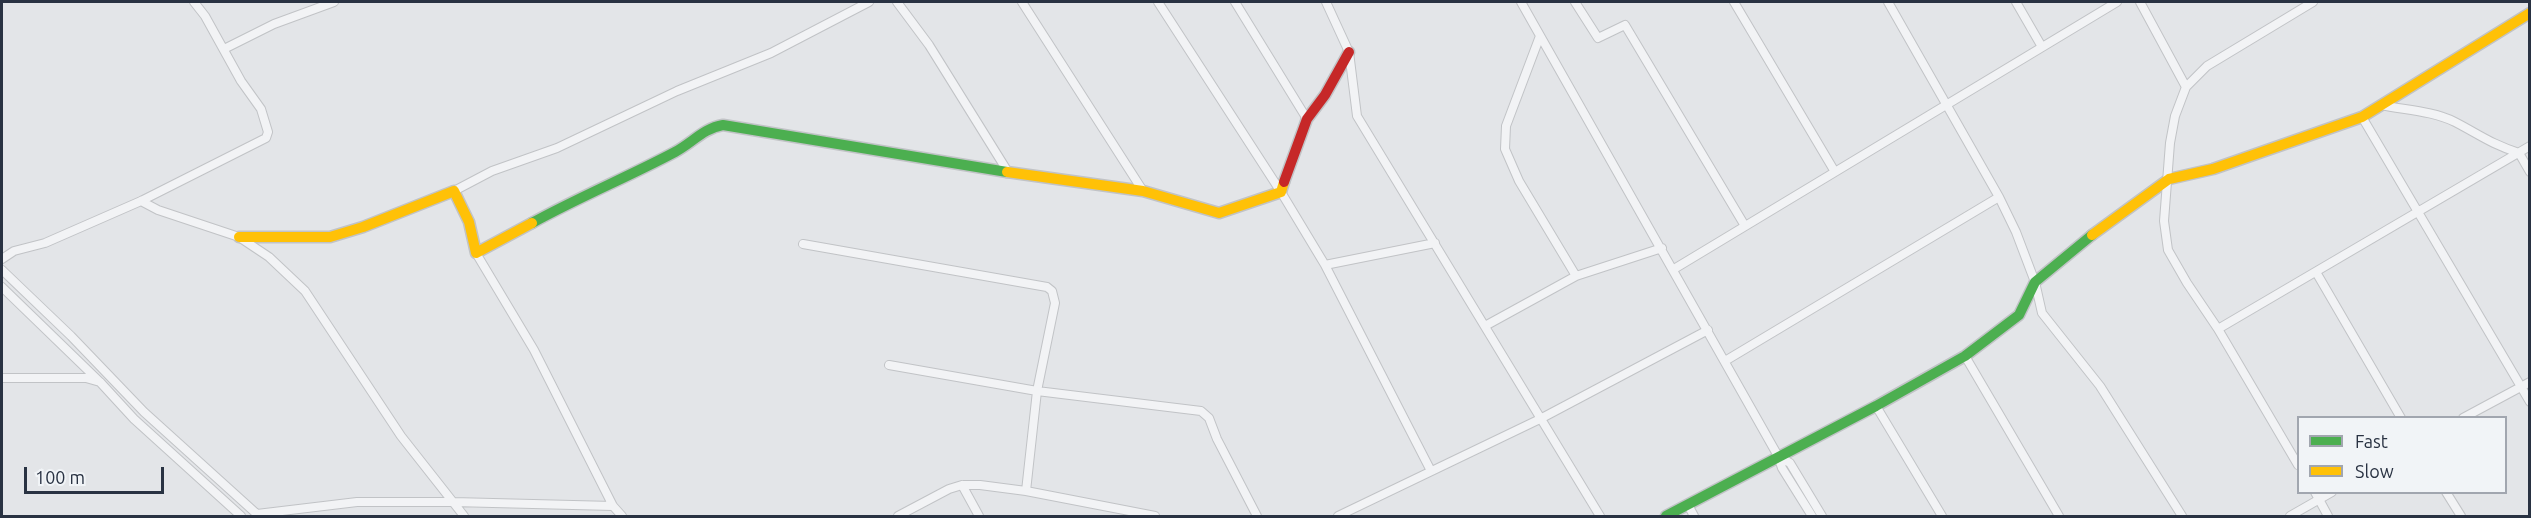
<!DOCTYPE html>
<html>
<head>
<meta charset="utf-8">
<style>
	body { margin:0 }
	#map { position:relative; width:2531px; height:518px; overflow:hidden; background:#e3e5e8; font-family:Ubuntu,sans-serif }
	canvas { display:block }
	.frame { position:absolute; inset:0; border:3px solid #293242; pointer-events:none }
	.legend { position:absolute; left:2297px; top:416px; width:210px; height:78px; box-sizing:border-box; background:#f1f4f7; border:2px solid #a1a6af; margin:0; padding:8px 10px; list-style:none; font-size:18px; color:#293242 }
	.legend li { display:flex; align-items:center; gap:12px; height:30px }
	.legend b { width:30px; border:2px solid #a1a6af }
	.scale { position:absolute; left:24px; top:467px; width:140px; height:27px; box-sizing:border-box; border:3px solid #293242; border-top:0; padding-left:8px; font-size:18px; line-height:21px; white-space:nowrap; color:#293242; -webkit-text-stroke:4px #f1f4f7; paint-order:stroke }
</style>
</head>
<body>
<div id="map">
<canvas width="2531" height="518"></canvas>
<div class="frame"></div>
<ul class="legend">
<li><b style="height:8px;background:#4caf50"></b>Fast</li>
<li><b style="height:8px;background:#ffc107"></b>Slow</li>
</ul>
<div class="scale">100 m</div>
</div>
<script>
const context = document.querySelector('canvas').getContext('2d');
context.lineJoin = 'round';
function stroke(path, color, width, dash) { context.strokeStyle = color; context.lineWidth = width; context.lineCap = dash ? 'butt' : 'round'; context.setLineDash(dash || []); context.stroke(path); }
const street = new Path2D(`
	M897,2L929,45L1008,172
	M1022,2L1143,191
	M1158,2L1281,192L1325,265L1435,243
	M1235,2L1307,119
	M1326,2L1349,52L1357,116L1600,516
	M1521,2L1778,456L1782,468L1812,516
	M1575,2L1598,38L1625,25L1745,226
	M1734,2L1835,172
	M1888,2L1999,197L2016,232L2035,282L2042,313L2100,386L2182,516
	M2016,2L2042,47
	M2140,2L2186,87
	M1540,36L1506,126L1505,149L1519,181L1576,276
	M224,49L274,24L334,2
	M2381,105C2405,110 2433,111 2455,122C2480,135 2491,144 2519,153L2530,172
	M2362,117L2530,402
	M454,191L492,171L557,148L677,91L771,53L869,2
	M141,201L158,210L239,237L269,257L305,291L401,436L464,516
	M803,244L1047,287L1052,291L1055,303L1037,391L1026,491
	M476,253L534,350L613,506L622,516
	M2,259L14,251L45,243L141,201L266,138L268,132L261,109L241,81L205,16L194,2
	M1325,265L1431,471
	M1674,269L2117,2
	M2,270L71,336L144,412L259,516
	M2316,272L2401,418
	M2,287L100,382L134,419L241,516
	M1485,326L1576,276L1662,248
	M2218,329L2530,146
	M1965,356L2059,516
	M1725,361L1999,197
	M889,365L1037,391L1201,411L1209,418L1217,439L1257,516
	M2,378H86L100,382
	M1876,406L1942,516
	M2463,418L2530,382
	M1778,456L1790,463L1822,516
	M2298,465L2218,329L2187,283L2168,250L2164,221L2170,143L2175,116L2186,87L2207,66L2313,2
	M962,485L979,516
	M2315,492L2328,516
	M2446,492L2461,516
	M1688,505L1694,516
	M257,514L357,502H453L613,506
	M898,516L949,489L962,485H980L1026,491L1155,516
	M1338,516L1540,419L1708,330
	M2290,516L2332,492`);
const fast = new Path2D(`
	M532,223C579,197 628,177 675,152C692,143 704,128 723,125L1007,172
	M1666,516L1876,406L1965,356L2019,315L2035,282L2092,235`);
const slow = new Path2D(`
	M1007,172L1143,191L1219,213L1281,192L1284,182
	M2092,235L2169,179L2213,169L2362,117L2530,13
	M239,237H330L363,227L454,191L469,222L476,253L532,223`);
const jam = new Path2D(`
	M1284,182L1307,119L1325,95L1349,52`);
stroke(street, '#c1c3c6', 10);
stroke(fast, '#c1c3c6', 13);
stroke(slow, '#c1c3c6', 13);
stroke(jam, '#c1c3c6', 13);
stroke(street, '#f2f3f5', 8);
stroke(fast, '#4caf50', 10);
stroke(slow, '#ffc107', 10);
stroke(jam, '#c62828', 10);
</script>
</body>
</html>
